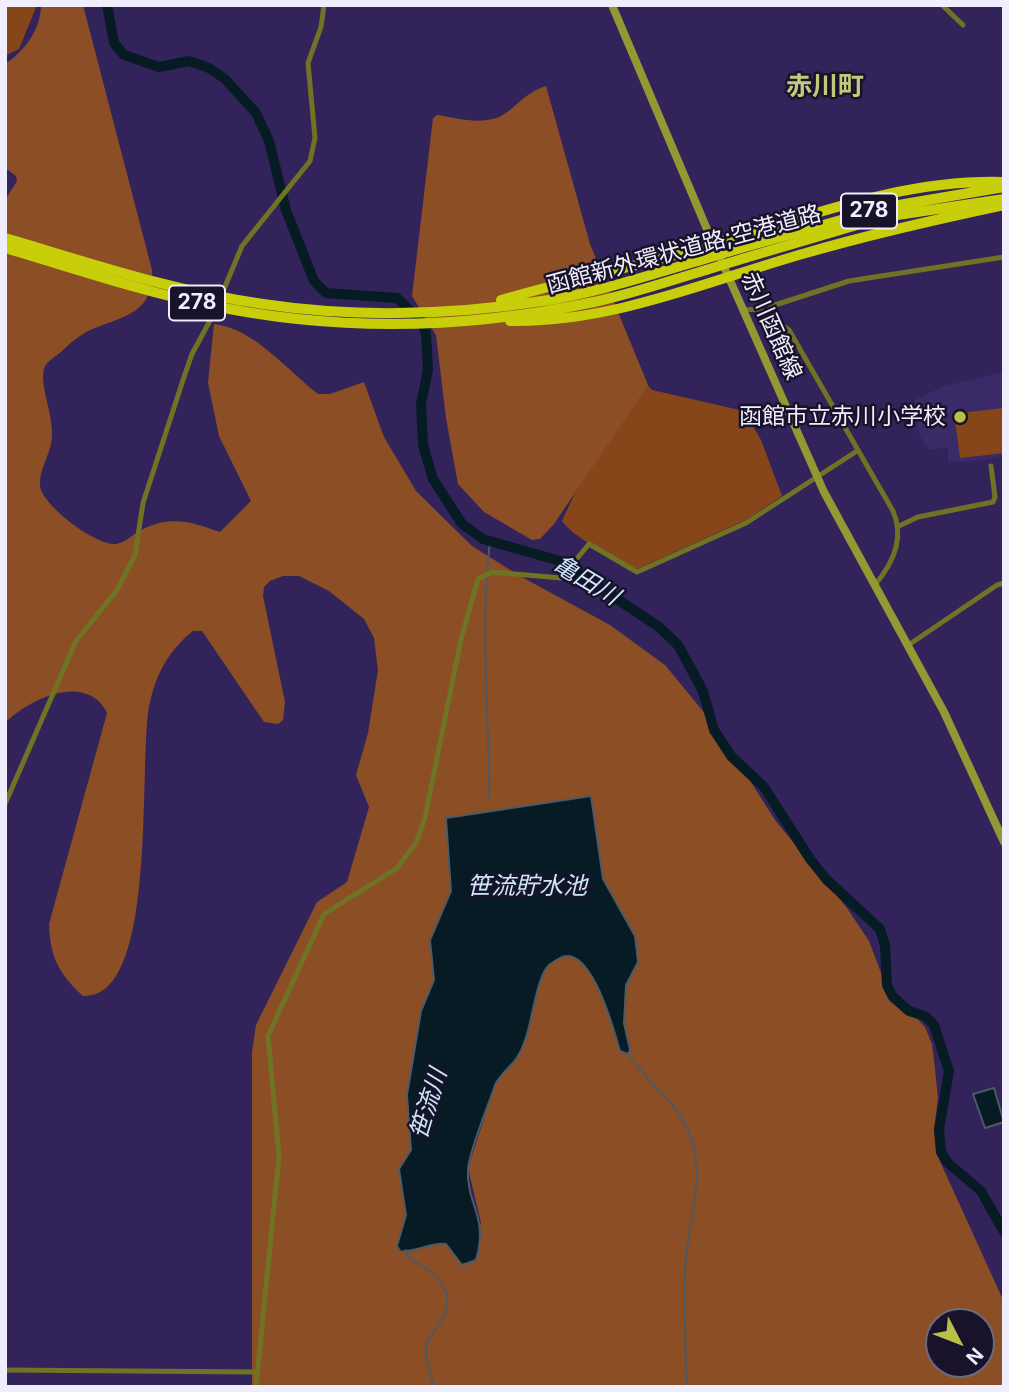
<!DOCTYPE html>
<html>
<head>
<meta charset="utf-8">
<style>
	body { margin:0 }
	#map { position:relative; width:1009px; height:1392px; overflow:hidden; background:#32245a; font-family:Inter,sans-serif }
	canvas { display:block }
	.frame { position:absolute; inset:0; border:7px solid #f0eefc; pointer-events:none }
	.north { position:absolute; left:925px; top:1308px; width:70px; height:70px; box-sizing:border-box; background:#18132b; border:2px solid #6e6b7f; border-radius:50%; rotate:132deg; font-size:19px; font-weight:700; line-height:28px; text-align:center; color:#f0eefc }
	.north::after { content:''; display:block; margin:auto; width:24px; height:32px; background:#bac045; clip-path:polygon(50% 0,100% 100%,50% 72%,0 100%) }
</style>
</head>
<body>
<div id="map">
<canvas width="1009" height="1392"></canvas>
<div class="frame"></div>
<div class="north">N</div>
</div>
<script>
const context = document.querySelector('canvas').getContext('2d');
context.lineJoin = 'round';
function fill(path, color) { context.fillStyle = color; context.fill(path, 'evenodd'); }
function stroke(path, color, width, dash) { context.strokeStyle = color; context.lineWidth = width; context.lineCap = dash ? 'butt' : 'round'; context.setLineDash(dash || []); context.stroke(path); }
function drawText(font, color, halo, rows, align = 'center') {
  context.font = font + ' Inter,"Noto Sans JP",sans-serif'; context.lineWidth = 5; context.setLineDash([]); context.textBaseline = 'middle'; context.strokeStyle = halo; context.fillStyle = color; for (const [text, x, y, turn = 0] of rows) {
    context.save(); context.translate(x, y); context.rotate((+turn || 0) * Math.PI / 180); context.textAlign = isNaN(turn) ? turn : align; if (halo) context.strokeText(text, 0, 0); context.fillText(text, 0, 0); context.restore();
  }
}
fill(new Path2D(`
	M1004,372V457L948,463V447L929,450L919,435L915,400L944,386Z`), '#3a2a67');
fill(new Path2D(`
	M5,5H37L19,49L5,56Z
	M633,369L652,390L744,411L761,440L782,496L746,520L637,569C617,561 573,537 562,521Z
	M1004,408V453L960,458L955,420L960,413Z`), '#864619');
fill(new Path2D(`
	M41,5H83L152,270C153,312 128,315 95,328C82,333 71,342 61,352C56,356 48,361 45,366C37,384 57,420 51,444C48,457 39,472 40,485C41,505 96,546 116,544C127,542 134,533 143,529C171,515 193,522 220,532L251,501L219,436L208,383L214,324C253,328 286,369 318,394H330L364,382L384,437L416,491L472,546L520,576L610,625L665,665L716,727L775,820L847,908L869,941L883,978L893,993L925,1027L932,1044L935,1069L938,1098L934,1129L938,1157L1004,1302V1387H252V1052L256,1025L317,902L347,882L369,807L356,775L368,733L378,670L374,638L364,619L329,591L299,576H283L270,581L264,587L263,596L285,702L283,720L278,724L264,722L202,631H193C170,649 157,672 150,702C137,753 161,1000 83,996C59,974 50,957 49,924L107,713C87,672 30,698 5,723V200L17,181L16,176L5,168V64C24,52 41,29 41,5ZM591,796L603,879L634,936L638,962L626,985L624,1024L630,1045L620,1051C614,1031 590,938 558,959C551,963 546,966 543,973C532,999 532,1032 518,1056C512,1066 501,1073 495,1085L468,1168L481,1223L462,1265L446,1244C429,1242 414,1249 397,1246L406,1215L401,1163L409,1156L411,1150L407,1095L421,1011L434,980L430,940L451,891L446,818ZM939,1322H981V1364H939Z
	M546,86L590,244L648,385L554,524L540,539L532,540L484,512L458,484L446,418L436,335L412,296L433,118L437,115C457,118 479,125 499,117C517,108 522,94 546,86Z`), '#8b4e25');
const water = new Path2D(`
	M591,796L603,879L635,936L638,962L626,985L624,1023L630,1050L628,1054L620,1051C614,1031 590,938 558,959C551,963 546,966 543,974C532,999 532,1032 518,1056C512,1066 501,1073 495,1085C488,1107 470,1148 468,1169C466,1205 489,1216 476,1260L462,1265L446,1244C430,1242 414,1253 400,1251L397,1246L406,1215L399,1169L411,1150L407,1095L421,1011L434,980L430,940L451,891L446,818Z
	M994,1088L1004,1122L985,1128L973,1094Z`);
fill(water, '#071b25');
stroke(water, '#4d5a66', 2);
stroke(new Path2D(`
	M489,797C489,712 480,625 490,541
	M628,1054C648,1084 675,1098 690,1135C707,1177 687,1225 685,1268C684,1308 685,1347 687,1387
	M406,1250L407,1256C430,1271 460,1288 442,1320C436,1330 428,1336 426,1349C425,1361 431,1375 434,1387`), '#4d5a66', 2);
stroke(new Path2D(`
	M107,5L114,43L124,55L159,67L189,61L209,68L225,79L256,113L269,141L286,210L314,281L326,293L397,298L420,320L426,333L428,370L421,404L423,445L433,479L462,524L483,539L560,561L659,627L678,645L703,691L714,730L731,756L764,787L810,859L826,879L880,929L885,945L887,985L893,997L909,1011L925,1016L934,1025L949,1071L939,1130L941,1152L948,1163L981,1191L1004,1232`), '#071b25', 10);
stroke(new Path2D(`
	M942,5L963,25
	M224,289L242,246L310,161L315,138L308,63L321,27L324,5
	M742,310L760,309L789,330L893,511C905,538 892,565 874,586
	M767,312L772,306L849,281L1004,257
	M899,526L918,517L993,502L995,497L991,466
	M907,646L997,585L1004,583
	M5,804L76,641L117,590L135,555L143,503L183,380L192,354L213,315
	M5,1370L257,1372
	M256,1387L279,1156L268,1036L324,914L397,868L416,843L425,818L461,639L478,579L492,572L561,578L589,544L637,572L746,523L857,451`), '#707324', 5);
stroke(new Path2D(`
	M612,5L715,248
	M721,260L824,492L944,712L1004,842`), '#939833', 8);
stroke(new Path2D(`
	M5,238C90,263 175,292 263,304C357,318 455,315 549,300C599,292 649,275 698,261
	M5,248C73,268 140,291 209,305C337,332 467,329 594,302C632,294 669,281 706,270
	M738,249L887,207L1004,187
	M745,258L884,217L1004,199
	M501,300C569,280 639,266 707,246C805,218 900,179 1004,182
	M510,321C613,323 710,280 806,253C871,234 938,219 1004,205`), '#c8ce09', 10);
stroke(new Path2D(`
	M698,261L738,249
	M706,270L745,258`), '#c8ce09', 10);
for (const [x, y, r, color] of [
	[960,417,7,"#bac045"]
]) { const dot = new Path2D(); dot.arc(x, y, r, 0, 2 * Math.PI); context.fillStyle = color; context.fill(dot); stroke(dot, '#18132b', 2.5); }
for (const [x, y, w] of [
	[869,211,56],
	[197,303,56]
]) { const box = new Path2D(); box.roundRect(x - w / 2, y - 17.5, w, 35, 5); context.fillStyle = '#18132b'; context.fill(box); stroke(box, '#f0eefc', 2); }
drawText('bold 21px', '#f0eefc', null, [
	["278",869,211],
	["278",197,303]
]);
drawText('23px', '#f0eefc', '#18132b', [
	["函館新外環状道路;空港道路",684,250,-15],
	["赤川函館線",771,326,66]
]);
drawText('23px', '#f0eefc', '#18132b', [
	["函館市立赤川小学校",946,417]
], 'right');
drawText('italic 24px', '#cae8f9', '#18132b', [
	["亀田川",586,581,31],
	["笹流貯水池",527,887],
	["笹流川",429,1104,-73]
]);
drawText('bold 26px', '#c3c87b', '#18132b', [
	["赤川町",825,87]
]);
</script>
</body>
</html>
